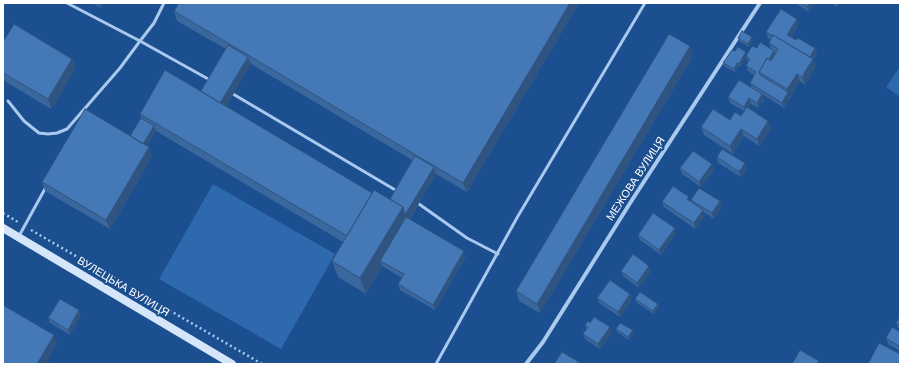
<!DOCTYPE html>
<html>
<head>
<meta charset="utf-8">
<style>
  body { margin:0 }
  #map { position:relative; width:903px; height:367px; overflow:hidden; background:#1b4f8f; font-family:Helvetica,sans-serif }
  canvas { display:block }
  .frame { position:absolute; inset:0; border:4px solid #fff; pointer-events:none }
</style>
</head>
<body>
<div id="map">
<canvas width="903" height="367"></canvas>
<div class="frame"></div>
</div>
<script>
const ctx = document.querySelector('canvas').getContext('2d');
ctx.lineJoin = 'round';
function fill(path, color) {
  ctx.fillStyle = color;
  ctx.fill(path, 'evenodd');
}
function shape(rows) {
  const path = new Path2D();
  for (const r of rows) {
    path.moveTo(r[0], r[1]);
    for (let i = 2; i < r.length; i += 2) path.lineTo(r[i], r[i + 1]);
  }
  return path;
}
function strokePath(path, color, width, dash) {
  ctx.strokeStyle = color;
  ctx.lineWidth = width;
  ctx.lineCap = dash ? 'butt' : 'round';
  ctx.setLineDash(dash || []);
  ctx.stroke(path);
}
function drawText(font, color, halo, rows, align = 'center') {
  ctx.font = font + ' Helvetica,sans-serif';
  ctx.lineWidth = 4;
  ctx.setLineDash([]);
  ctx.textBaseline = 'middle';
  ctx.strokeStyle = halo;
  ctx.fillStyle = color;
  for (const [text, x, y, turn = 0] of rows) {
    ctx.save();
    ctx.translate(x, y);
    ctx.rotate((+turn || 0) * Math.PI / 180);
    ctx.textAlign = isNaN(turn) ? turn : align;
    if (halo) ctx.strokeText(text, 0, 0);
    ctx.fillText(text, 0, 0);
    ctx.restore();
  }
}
fill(shape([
  [900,67,900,97,886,87],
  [213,184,335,254,281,349,159,279]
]), '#2e69ad');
strokePath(shape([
  [3,213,18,222],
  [31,230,262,364]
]), '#a9c9ee', 2.5, [2, 3]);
strokePath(shape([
  [67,3,140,41,154,23,164,3],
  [233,94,397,191],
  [8,101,24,121,39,133,48,134,57,133,67,129,120,68,140,41,210,80],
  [419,204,467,238,498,254],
  [19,236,46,187],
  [436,364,518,216,645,3]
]), '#a9c9ee', 3);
strokePath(shape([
  [526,364,543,342,632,200,760,3]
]), '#a9c9ee', 4);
strokePath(shape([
  [3,228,232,364]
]), '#d6e6fa', 8);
fill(shape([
  [92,3,104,3,101,8],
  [179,3,579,3,467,192,436,174,410,219,466,256,435,310,400,290,398,284,402,278,382,266,366,294,338,277,332,261,343,242,156,131,147,146,152,157,110,229,45,191,42,182,130,136,141,118,140,114,201,91,226,49,177,21,174,11],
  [251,64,412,160,390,199,372,193,226,106],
  [795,3,814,3,809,12],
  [831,3,840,3,837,7],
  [799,24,791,37,796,40,815,48,817,54,813,60,816,66,805,85,800,81,784,108,762,94,764,100,758,108,751,104,748,108,768,121,771,129,759,146,744,136,733,154,704,135,701,127,730,120,741,116,744,111,730,103,728,97,752,88,750,83,754,75,748,71,746,66,748,62,746,57,740,67,738,66,735,72,724,66,723,63,735,51,747,55,757,48,771,49,769,43,771,39,768,38,766,32],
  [738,38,753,40,749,47,739,41],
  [3,42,72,59,76,68,51,109,3,80],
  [693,56,540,313,519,301,516,291],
  [717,157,747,169,741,177,718,163],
  [680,168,714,170,701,187,682,174],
  [691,200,720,201,722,206,714,219,704,212,705,215,695,229,664,207,662,202,691,202,692,203],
  [676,233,661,255,640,240,638,235],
  [621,271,651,271,639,288,623,276],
  [630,294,632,300,620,317,599,303,597,298],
  [635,299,658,304,659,307,654,314,636,302],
  [81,315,70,335,50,323,48,318],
  [900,316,900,329,898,328,896,323],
  [590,323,612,333,600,349,585,339,583,334,586,329,585,325],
  [616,329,634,333,629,340,617,332],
  [900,332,900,351,888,344,886,338]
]), '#3a679d');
fill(shape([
  [99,3,104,3,101,8],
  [570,3,579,3,467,192,463,183],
  [809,3,814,3,809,12,807,7],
  [837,3,840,3,837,7,836,4],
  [797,19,799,24,789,40,787,35],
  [752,37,753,40,749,47,748,44],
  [690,46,693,56,540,313,537,304],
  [815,48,817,54,813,60,816,66,805,85,802,77,809,58],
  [774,51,776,56,761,73],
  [746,52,747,55,740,67,739,64],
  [248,57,251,64,223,112,220,104],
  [72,59,76,68,51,109,48,99],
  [737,63,738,66,735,72,734,69],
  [797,74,800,81,790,97,787,89],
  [788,92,790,97,784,108,782,103],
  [762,94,764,100,758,108,757,103],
  [749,98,751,104,746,112,744,107],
  [768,121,771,129,759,146,757,139],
  [154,126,156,131,144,152,142,147],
  [741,129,744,136,733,154,730,146],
  [149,147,152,157,110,229,106,220],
  [745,163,747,169,741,177,739,172],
  [712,164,714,170,701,187,699,182],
  [434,167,436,174,384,263,380,261,382,266,366,294,360,278,403,207],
  [720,201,722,206,714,219,712,213],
  [703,210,705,215,695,229,694,223],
  [675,228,676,233,661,255,659,250],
  [464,251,466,256,435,310,433,305],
  [649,266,651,271,639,288,637,283],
  [630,294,632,300,620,317,618,312],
  [658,304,659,307,654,314,653,311],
  [79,310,81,315,70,335,68,330],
  [610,327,612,333,600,349,598,344],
  [633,330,634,333,629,340,628,337],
  [54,335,57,344,46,364,37,364]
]), '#305480');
const building = shape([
  [179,3,570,3,463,183,174,11,179,3],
  [801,3,809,3,807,7,801,3],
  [781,9,797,19,787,35,796,40,798,38,815,48,810,57,773,35,773,36,766,32,781,9],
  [14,24,72,59,48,99,3,73,3,42,14,24],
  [742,31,752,37,748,44,738,38,742,31],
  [669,34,690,46,537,304,516,291,669,34],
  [773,35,813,59,802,77,797,74,787,89,759,72,767,58,771,61,778,49,769,43,773,35],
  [760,42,774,51,769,59,767,58,759,72,760,75,788,92,782,103,750,83,756,72,746,66,750,59,746,56,752,46,757,48,760,42],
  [228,45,248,57,220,103,201,91,228,45],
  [738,47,746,52,739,64,737,63,734,69,723,63,732,50,735,51,738,47],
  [165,70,372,193,347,236,140,114,165,70],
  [739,80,762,94,757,103,749,98,744,107,728,97,739,80],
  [747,107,768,121,757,139,741,129,730,146,701,127,713,109,730,120,735,112,741,116,747,107],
  [85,109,149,147,106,220,42,182,85,109],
  [141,118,154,126,143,144,130,136,141,118],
  [722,149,745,163,739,172,717,157,722,149],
  [693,151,712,164,699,182,680,168,693,151],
  [415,156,434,167,405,215,403,207,390,199,415,156],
  [673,186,689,197,687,199,703,210,694,223,662,202,673,186],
  [699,188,720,201,712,213,691,200,699,188],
  [374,190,403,207,360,278,332,261,374,190],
  [653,213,675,228,659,250,638,235,653,213],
  [406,217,464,251,433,305,398,284,404,274,380,261,406,217],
  [633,254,649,266,637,283,621,271,633,254],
  [610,280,630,294,618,312,597,298,610,280],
  [640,292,658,304,653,311,635,299,640,292],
  [60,299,79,310,68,330,48,318,60,299],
  [3,305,54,335,37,364,3,364,3,305],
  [900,316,900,325,896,323,900,316],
  [594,317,610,327,598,344,583,334,588,327,585,325,588,321,590,323,594,317],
  [620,323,633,330,628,337,616,329,620,323],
  [892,327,900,332,900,347,886,338,892,327],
  [879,343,900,354,900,364,868,364,879,343],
  [800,350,819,361,817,364,792,364,800,350],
  [562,352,582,364,554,364,562,352]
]);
fill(building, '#4478b7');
strokePath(building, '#305480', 1);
drawText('11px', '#fff', '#1b4f8f', [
  ["МЕЖОВА ВУЛИЦЯ",636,179,-57],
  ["ВУЛЕЦЬКА ВУЛИЦЯ",123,287,31]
]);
</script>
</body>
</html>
